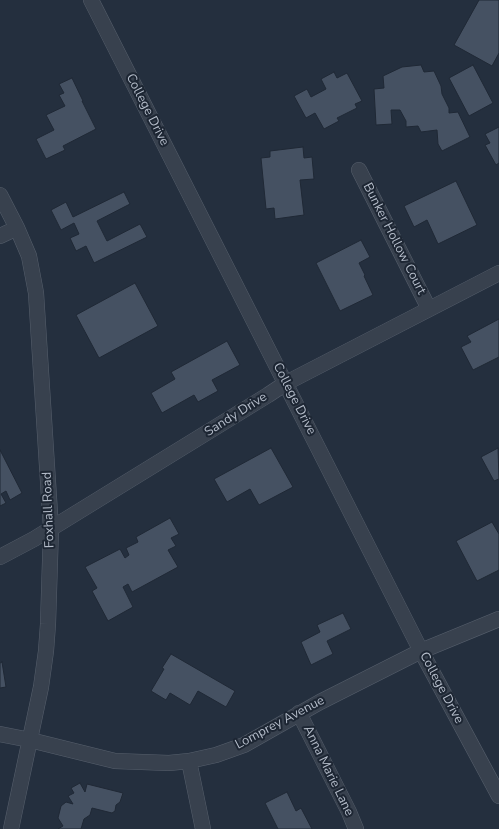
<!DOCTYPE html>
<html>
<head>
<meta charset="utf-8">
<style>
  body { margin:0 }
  canvas { display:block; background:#242f3e }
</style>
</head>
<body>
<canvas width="499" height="829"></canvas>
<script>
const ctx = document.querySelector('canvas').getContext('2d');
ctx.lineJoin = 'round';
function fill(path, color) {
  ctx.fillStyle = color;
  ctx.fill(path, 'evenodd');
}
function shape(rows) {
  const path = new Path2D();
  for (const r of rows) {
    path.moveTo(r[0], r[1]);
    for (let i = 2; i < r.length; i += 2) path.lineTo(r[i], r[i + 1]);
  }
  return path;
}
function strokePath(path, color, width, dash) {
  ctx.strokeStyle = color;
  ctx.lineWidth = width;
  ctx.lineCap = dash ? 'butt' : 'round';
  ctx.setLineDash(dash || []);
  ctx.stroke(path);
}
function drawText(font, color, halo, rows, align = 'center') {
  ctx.font = font + ' "Nunito Sans",sans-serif';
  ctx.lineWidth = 4;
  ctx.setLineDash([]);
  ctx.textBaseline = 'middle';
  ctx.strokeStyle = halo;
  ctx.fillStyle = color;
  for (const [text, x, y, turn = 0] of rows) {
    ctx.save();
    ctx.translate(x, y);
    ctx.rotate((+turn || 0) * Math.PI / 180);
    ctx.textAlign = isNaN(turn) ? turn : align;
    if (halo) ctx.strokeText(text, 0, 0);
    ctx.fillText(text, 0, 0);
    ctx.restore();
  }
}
const building = shape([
  [479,0,499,0,499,53,492,66,454,45,479,0],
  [421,65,424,72,434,71,441,86,442,94,449,108,449,113,458,112,470,137,442,151,438,144,437,130,421,132,418,126,406,127,406,121,400,110,391,110,392,124,376,125,374,89,384,88,383,76,402,67,421,65],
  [473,65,493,103,469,116,449,78,473,65],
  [334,72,337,78,347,73,362,101,355,104,357,108,337,118,339,121,324,129,315,113,306,118,294,96,307,89,311,97,326,89,321,79,334,72],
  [72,78,83,101,82,101,96,129,63,146,65,150,46,159,36,139,54,130,46,115,65,106,59,95,64,93,59,84,72,78],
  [499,127,499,163,496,165,485,145,490,143,485,134,499,127],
  [303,147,304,158,312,157,314,179,300,180,304,215,275,219,274,208,266,209,261,158,270,157,270,151,303,147],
  [456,181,477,225,438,244,427,220,414,227,404,206,456,181],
  [124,192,130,204,97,221,107,241,140,224,147,237,94,263,86,246,76,251,70,238,79,234,74,223,61,230,51,210,66,202,73,217,124,192],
  [361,240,370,257,359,263,365,275,364,276,373,295,340,311,316,263,361,240],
  [135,283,158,326,99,358,76,315,135,283],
  [499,319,499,357,473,370,461,347,471,342,467,336,499,319],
  [227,341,240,365,212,380,218,391,198,402,194,395,162,413,151,393,175,379,171,372,227,341],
  [271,448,293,487,259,505,250,489,227,502,214,479,271,448],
  [498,448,499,479,494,481,481,457,498,448],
  [0,450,22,493,10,500,6,491,1,494,6,503,0,506,0,450],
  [170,518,179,534,171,538,176,546,168,550,178,567,132,592,128,584,123,587,133,607,108,621,92,591,97,588,85,567,120,549,125,558,129,555,126,548,138,542,136,537,170,518],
  [492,522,499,534,499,570,477,581,456,541,492,522],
  [343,613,351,629,327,641,333,654,311,665,301,642,320,632,317,625,343,613],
  [171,654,235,691,226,707,198,691,190,705,170,693,166,700,151,691,164,669,162,668,171,654],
  [2,662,6,687,0,688,0,663,2,662],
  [80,783,85,792,87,784,123,793,120,802,116,805,115,811,112,813,92,808,90,815,84,819,81,829,58,829,63,826,58,818,61,806,66,802,73,804,68,796,74,793,71,788,80,783],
  [287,792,296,811,301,808,312,829,278,829,265,803,287,792]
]);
fill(building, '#455162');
strokePath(building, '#1f2835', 1);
const minor = shape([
  [91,0,421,651,499,796],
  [359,170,429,309],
  [0,195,17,228,29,256,36,293,51,529,48,624,46,651,41,687,11,829],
  [0,236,17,228],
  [0,557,34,539,268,395,286,383,499,273],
  [299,713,349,812,356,829],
  [0,734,30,740,115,761,169,763,189,761,216,755,244,745,320,702,421,651,499,619],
  [189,761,203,829]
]);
strokePath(minor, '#565f6c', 16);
strokePath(minor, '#38414e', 15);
drawText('13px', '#b4bcc9', '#1d2633', [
  ["College Drive",147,110,63],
  ["Bunker Hollow Court",394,239,63],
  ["College Drive",294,399,63],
  ["Sandy Drive",236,415,-32],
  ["Foxhall Road",49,510,-92],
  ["College Drive",441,688,62],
  ["Lomprey Avenue",280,723,-28],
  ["Anna Marie Lane",328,771,64]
]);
</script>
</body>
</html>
